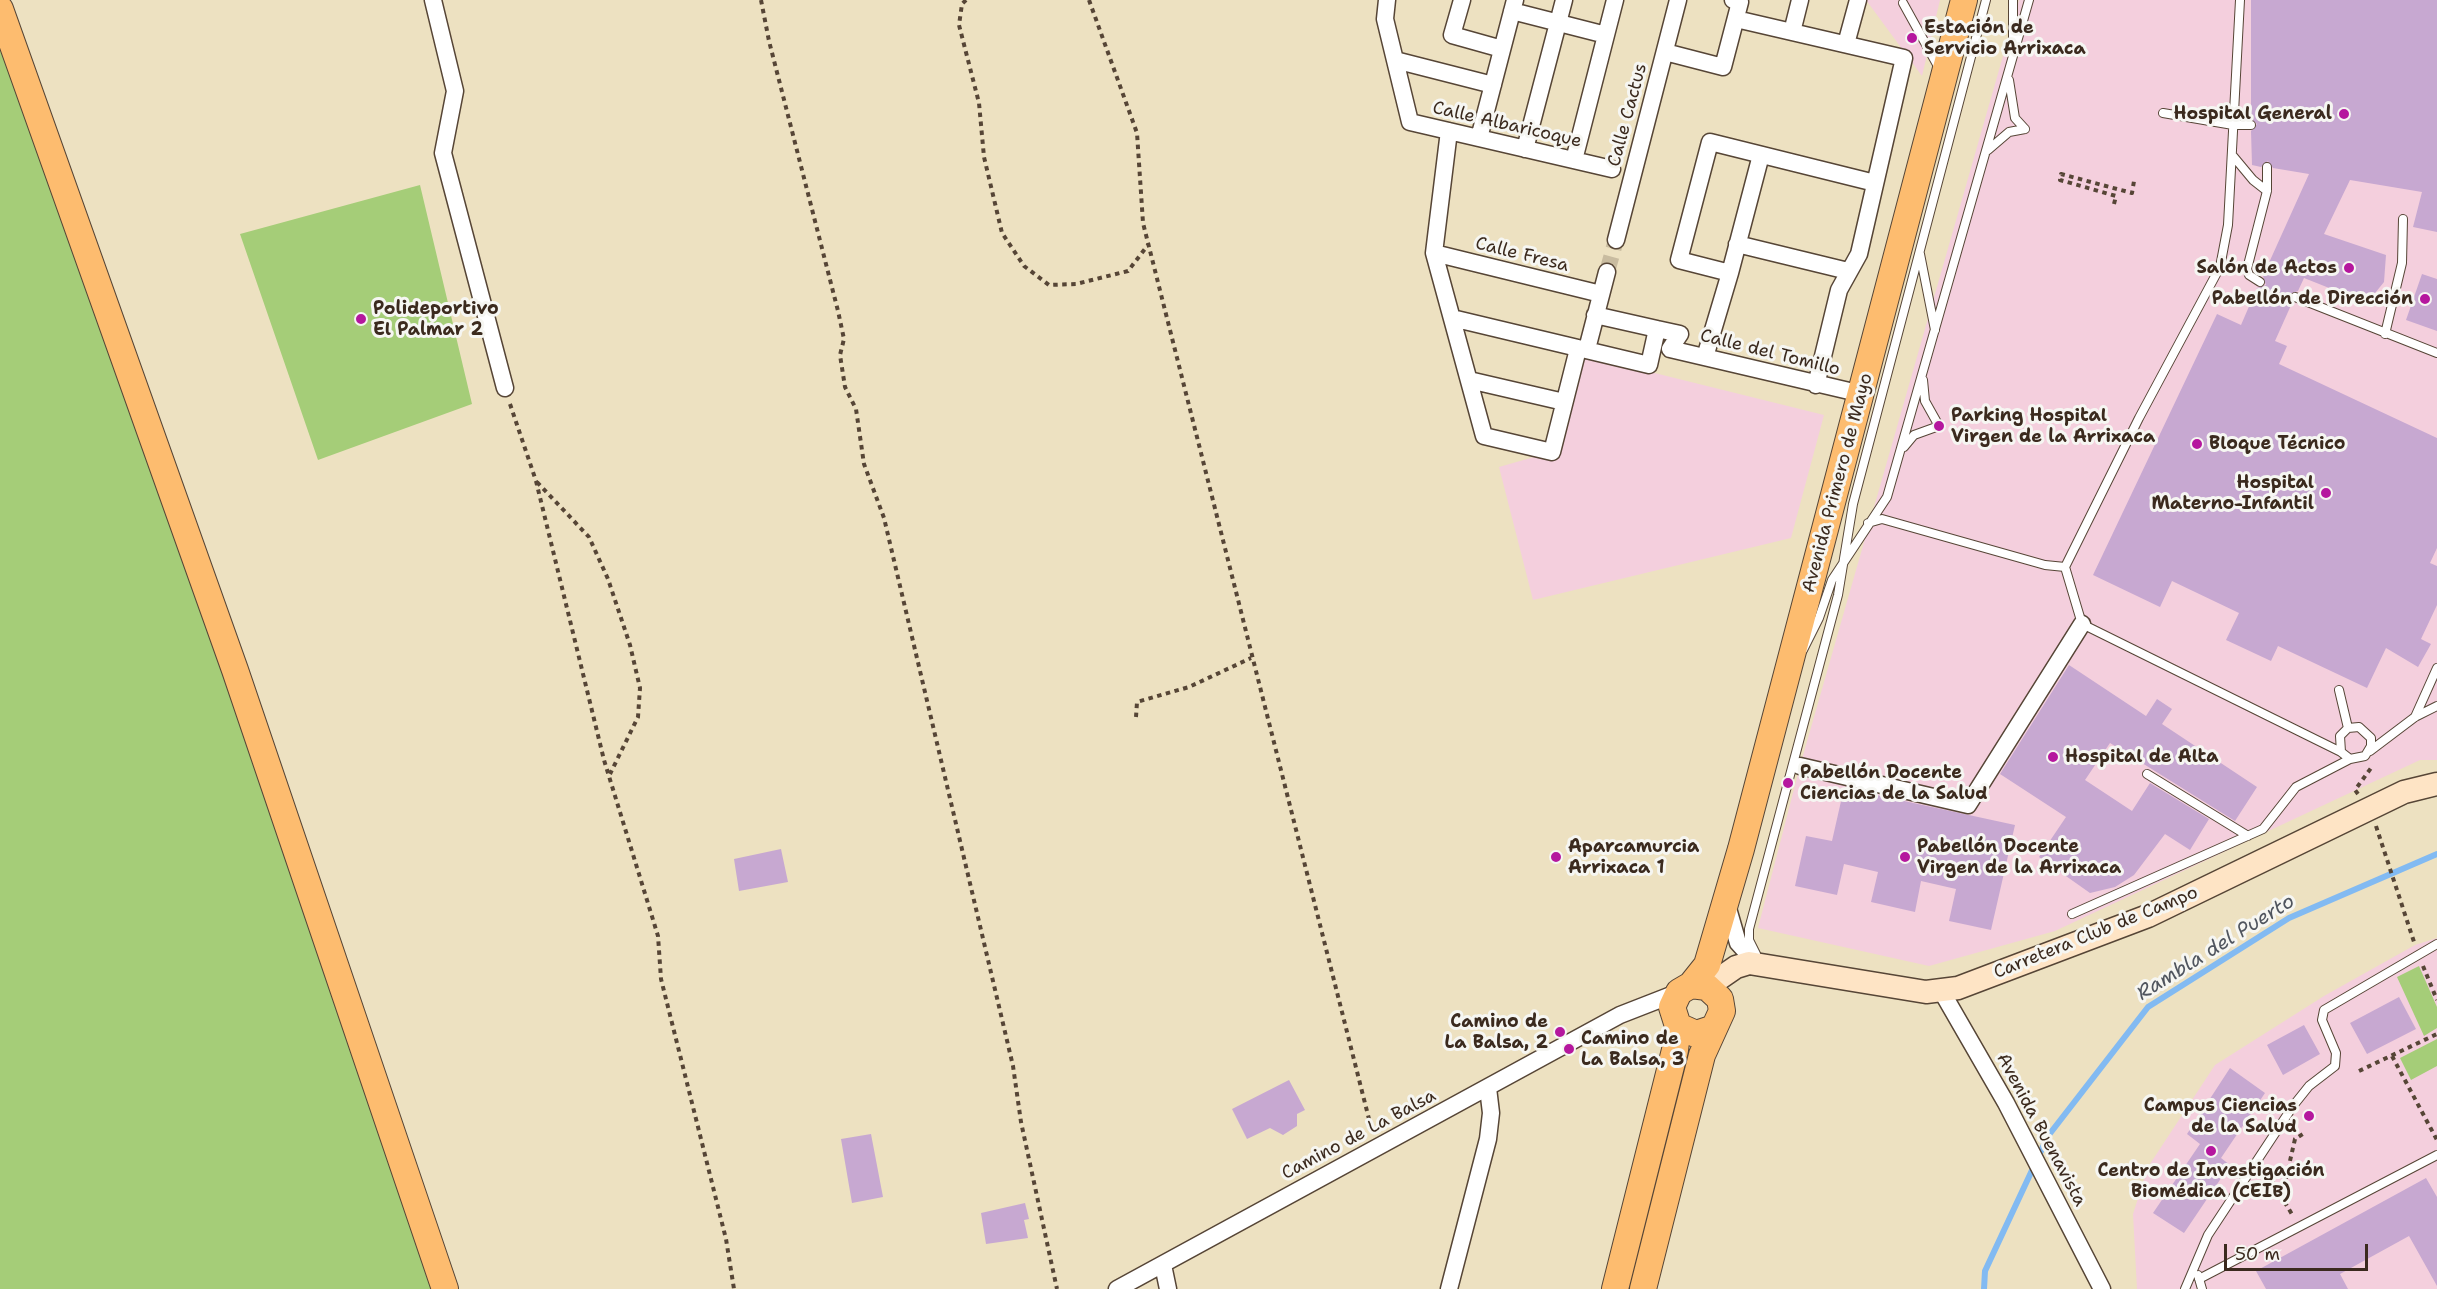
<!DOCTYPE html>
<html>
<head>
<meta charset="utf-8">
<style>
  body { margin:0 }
  #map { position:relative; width:2437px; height:1289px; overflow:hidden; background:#ede1c1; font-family:"Shantell Sans",sans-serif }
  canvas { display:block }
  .scale { position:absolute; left:2224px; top:1244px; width:144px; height:27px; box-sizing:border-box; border:3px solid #3b2a1e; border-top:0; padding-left:8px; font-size:18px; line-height:21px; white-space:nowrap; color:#3b2a1e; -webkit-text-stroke:4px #f6f6f2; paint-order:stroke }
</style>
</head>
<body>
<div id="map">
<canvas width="2437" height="1289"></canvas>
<div class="scale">50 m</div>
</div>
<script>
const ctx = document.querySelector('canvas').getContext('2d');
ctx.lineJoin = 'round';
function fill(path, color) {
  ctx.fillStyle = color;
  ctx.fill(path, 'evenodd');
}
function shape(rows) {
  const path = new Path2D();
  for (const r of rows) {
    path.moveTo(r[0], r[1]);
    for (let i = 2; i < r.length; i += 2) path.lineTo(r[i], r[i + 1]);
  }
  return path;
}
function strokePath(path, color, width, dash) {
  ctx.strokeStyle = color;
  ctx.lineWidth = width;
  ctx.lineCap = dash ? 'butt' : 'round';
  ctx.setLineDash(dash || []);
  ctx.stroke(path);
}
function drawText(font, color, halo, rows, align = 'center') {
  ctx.font = font + ' "Shantell Sans",sans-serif';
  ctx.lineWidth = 6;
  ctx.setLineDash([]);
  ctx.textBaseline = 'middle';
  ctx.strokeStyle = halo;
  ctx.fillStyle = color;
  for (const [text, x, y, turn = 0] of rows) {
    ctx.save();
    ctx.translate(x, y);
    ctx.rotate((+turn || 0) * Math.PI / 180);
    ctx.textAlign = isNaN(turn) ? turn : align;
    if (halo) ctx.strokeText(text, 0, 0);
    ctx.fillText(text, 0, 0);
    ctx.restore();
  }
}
fill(shape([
  [1866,0,1940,0,1922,76],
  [2019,0,2437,0,2437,760,2420,760,2055,931,1929,966,1758,928,1800,766],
  [1582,355,1824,415,1791,538,1533,600,1499,467,1562,449],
  [2437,938,2437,1289,2137,1289,2133,1214,2148,1167,2215,1065,2324,996,2415,945]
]), '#f4cfdd');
fill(shape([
  [0,44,444,1289,0,1289],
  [420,185,472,404,318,460,240,234],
  [2419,966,2437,1007,2437,1028,2424,1036,2397,977],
  [2437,1039,2437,1066,2411,1080,2400,1058]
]), '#a5cd78');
strokePath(shape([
  [1984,1289,1985,1271,2048,1136,2148,1007,2289,918,2437,854]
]), '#82baf2', 6);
fill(shape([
  [2251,0,2437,0,2437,232,2413,227,2422,192,2350,180,2324,234,2386,255,2384,282,2367,303,2304,278,2298,291,2289,294,2292,303,2275,341,2287,346,2279,364,2437,438,2437,548,2430,563,2437,566,2437,605,2421,639,2431,644,2418,667,2386,648,2367,688,2278,646,2271,661,2226,640,2239,613,2172,581,2160,607,2093,575,2217,314,2241,325,2257,288,2266,285,2263,276,2309,174,2273,168,2268,161,2261,167,2252,165,2251,131,2257,124,2251,119],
  [2422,274,2437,279,2437,331,2406,320],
  [2069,665,2146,716,2157,699,2172,709,2162,724,2257,787,2235,821,2110,743,2085,780,2132,811,2150,783,2209,819,2190,850,2165,834,2134,875,2115,887,2090,893,2039,857,2066,817,2000,774],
  [1844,788,2015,825,1991,930,1949,921,1956,889,1921,881,1915,912,1871,902,1878,872,1844,864,1837,895,1795,886,1806,836,1832,841],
  [781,849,788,882,739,891,734,859],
  [2399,997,2416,1029,2367,1054,2350,1023],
  [2304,1025,2320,1054,2283,1075,2267,1045],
  [2230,1068,2265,1093,2221,1158,2230,1165,2184,1233,2153,1213,2200,1144,2187,1134],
  [1289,1080,1305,1110,1297,1114,1297,1126,1283,1135,1270,1128,1247,1139,1232,1109],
  [871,1134,883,1197,852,1203,841,1139],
  [2426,1178,2437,1197,2437,1286,2409,1236,2340,1274,2348,1289,2266,1289,2256,1271],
  [1025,1203,1029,1219,1024,1220,1028,1238,986,1244,981,1213]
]), '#c7a8d1');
strokePath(shape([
  [1607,272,1616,240]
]), '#c9bca0', 16, [16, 8]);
const lane = shape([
  [2013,0,2013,43],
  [2240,0,2228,225,2220,267,2139,418,2065,567,2082,624,2341,752],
  [1903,3,1939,68],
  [2009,80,2015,118,2025,129],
  [2163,113,2233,125,2251,125],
  [1988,150,2009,132,2025,129],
  [2233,156,2253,180,2267,191],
  [1920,254,1935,330],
  [2260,282,2249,275,2247,269,2267,191,2267,167],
  [2295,297,2437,353],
  [2385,334,2402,263,2403,219],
  [1904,447,1914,435,1939,426,1925,401,1923,380],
  [1868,523,1882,519,2045,565,2065,567],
  [1803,650,1819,618,1832,580,1887,497,2029,0],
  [2339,690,2348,728],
  [2415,717,2437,668],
  [2370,751,2415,717,2437,706],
  [2147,774,2248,836],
  [2072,914,2263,829,2296,787,2350,759,2365,756,2371,746,2371,738,2359,727,2348,728,2340,736,2341,752,2350,759],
  [1756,954,1749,940,1749,929,1838,595,1853,504,1986,0],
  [2198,1275,2202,1289],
  [2199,1279,2437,1155],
  [2185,1289,2208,1235,2293,1106,2309,1086,2335,1066,2336,1053,2322,1020,2324,1010,2437,944]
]);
const street = shape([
  [433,0,455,91,443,153,505,388],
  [1387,0,1385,19,1410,122,1612,169],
  [1462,0,1452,35,1502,49],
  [1512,11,1606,35],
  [1736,19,1904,58,1859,254,1839,290,1816,385],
  [1792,32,1800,0],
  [1846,44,1858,0],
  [1665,52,1723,67,1740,2,1733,0],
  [1395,60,1493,85],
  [1449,131,1434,253,1484,436,1552,452,1578,349],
  [1479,138,1515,0],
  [1525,149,1564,0],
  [1761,155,1730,273,1679,260,1710,142,1875,183],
  [1574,160,1615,0],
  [1616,240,1678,0],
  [1737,244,1848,271],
  [1434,253,1601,294],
  [1595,315,1657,329],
  [1452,318,1649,365,1657,329,1680,334,1670,349,1862,394],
  [1587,349,1607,272],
  [1705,357,1730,273],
  [1469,380,1564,402],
  [1800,766,1968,805,2082,624],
  [1727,905,1738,943,1757,964],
  [1942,992,2006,1103,2102,1289],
  [1163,1265,1168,1289],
  [1117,1289,1620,1015,1679,992],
  [1449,1289,1488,1139,1491,1113,1488,1088]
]);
const secondary = shape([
  [1707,987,1736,967,1749,963,1926,992,1958,988,2148,916,2404,792,2437,784]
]);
const primary = shape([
  [0,9,235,670,445,1289],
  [1691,985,1707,965,1741,849,1964,0],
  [1615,1289,1675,1050,1678,1026],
  [1643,1289,1702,1055,1722,1011,1720,999,1707,987,1691,985,1679,992,1672,1007,1678,1026,1696,1034,1714,1028]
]);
strokePath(lane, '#564536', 10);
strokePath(street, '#564536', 19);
strokePath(secondary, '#564536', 25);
strokePath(primary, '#564536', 28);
strokePath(shape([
  [761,0,769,41,838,311,844,339,840,355,845,387,856,409,864,464,884,518,1013,1066,1021,1122,1057,1289],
  [966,0,962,4,959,25,979,103,984,157,1002,233,1024,266,1049,285,1076,284,1128,271,1148,245],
  [1089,0,1137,133,1143,223,1372,1131],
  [2114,204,2116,196,2060,180,2061,174,2132,193,2134,181],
  [510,404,536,481,604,760,658,936,661,979,726,1239,734,1289],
  [537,482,589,537,608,579,630,645,640,688,638,717,610,774],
  [1136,717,1137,702,1189,687,1251,658],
  [2358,794,2355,790,2371,768],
  [2376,826,2415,945],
  [2423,966,2437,1000],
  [2392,1056,2437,1140],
  [2359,1071,2437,1034],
  [2264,1173,2269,1176,2293,1216],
  [2282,1196,2295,1139,2306,1132]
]), '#564536', 4, [4.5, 4.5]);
strokePath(lane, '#fff', 8);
strokePath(street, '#fff', 16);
strokePath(secondary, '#fee4c5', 22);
strokePath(primary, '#fdbc6f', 26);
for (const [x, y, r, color] of [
  [1912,38,6,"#b5179e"],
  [2344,114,6,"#b5179e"],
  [2349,268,6,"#b5179e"],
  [2425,299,6,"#b5179e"],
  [361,319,6,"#b5179e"],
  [1939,426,6,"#b5179e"],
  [2197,444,6,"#b5179e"],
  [2326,493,6,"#b5179e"],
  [2053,757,6,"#b5179e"],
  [1788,783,6,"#b5179e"],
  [1556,857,6,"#b5179e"],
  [1905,857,6,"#b5179e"],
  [1560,1032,6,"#b5179e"],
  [1569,1049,6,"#b5179e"],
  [2309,1116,6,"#b5179e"],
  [2211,1151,6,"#b5179e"]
]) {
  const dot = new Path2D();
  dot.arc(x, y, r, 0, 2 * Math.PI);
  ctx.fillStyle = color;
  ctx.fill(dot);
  strokePath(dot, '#f6f6f2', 2);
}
drawText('bold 18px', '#3b2a1e', '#f6f6f2', [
  ["Estación de",1924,28],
  ["Servicio Arrixaca",1924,49],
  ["Hospital General",2332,114,"right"],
  ["Salón de Actos",2337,268,"right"],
  ["Pabellón de Dirección",2413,299,"right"],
  ["Polideportivo",373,309],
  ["El Palmar 2",373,330],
  ["Parking Hospital",1951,416],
  ["Virgen de la Arrixaca",1951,437],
  ["Bloque Técnico",2209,444],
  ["Hospital",2314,483,"right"],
  ["Materno-Infantil",2314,504,"right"],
  ["Hospital de Alta",2065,757],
  ["Pabellón Docente",1800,773],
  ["Ciencias de la Salud",1800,794],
  ["Aparcamurcia",1568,847],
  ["Arrixaca 1",1568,868],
  ["Pabellón Docente",1917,847],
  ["Virgen de la Arrixaca",1917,868],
  ["Camino de",1548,1022,"right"],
  ["La Balsa, 2",1548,1043,"right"],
  ["Camino de",1581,1039],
  ["La Balsa, 3",1581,1060],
  ["Campus Ciencias",2297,1106,"right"],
  ["de la Salud",2297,1127,"right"],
  ["Centro de Investigación",2211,1171,"center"],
  ["Biomédica (CEIB)",2211,1192,"center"]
], 'left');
drawText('18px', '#3b2a1e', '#f6f6f2', [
  ["Calle Cactus",1628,115,-75],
  ["Calle Albaricoque",1507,125,13],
  ["Calle Fresa",1522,255,14],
  ["Calle del Tomillo",1770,353,14],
  ["Avenida Primero de Mayo",1838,483,-75],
  ["Carretera Club de Campo",2096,933,-22],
  ["Avenida Buenavista",2041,1130,62],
  ["Camino de La Balsa",1359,1135,-28]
]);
drawText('italic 20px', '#50555e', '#f6f6f2', [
  ["Rambla del Puerto",2216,948,-32]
]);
</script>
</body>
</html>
